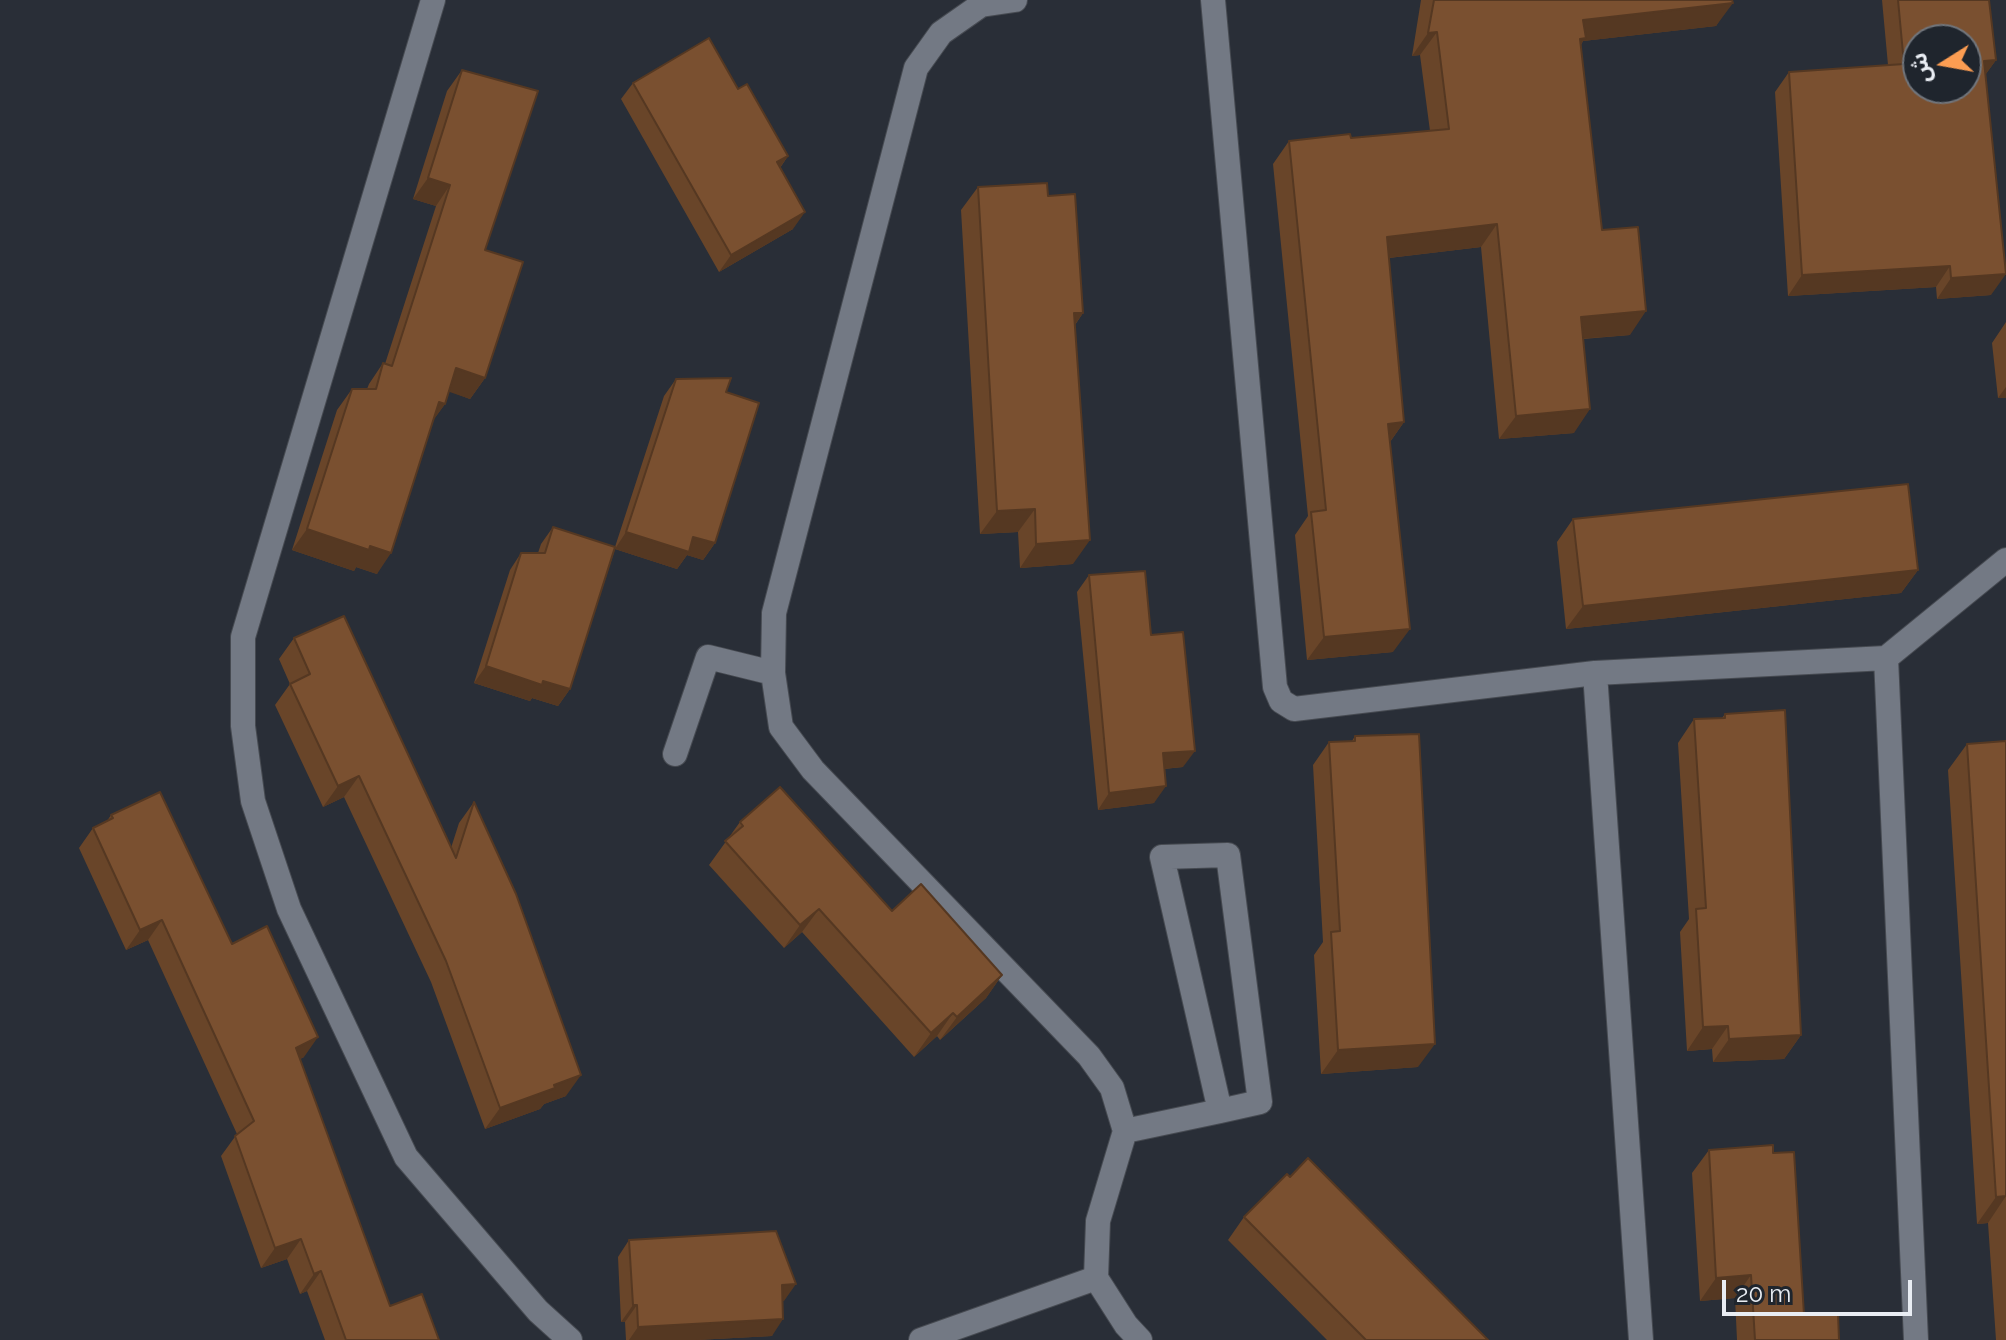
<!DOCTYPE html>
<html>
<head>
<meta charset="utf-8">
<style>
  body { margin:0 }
  #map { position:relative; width:2006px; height:1340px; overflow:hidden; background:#292e37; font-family:Raleway,"Noto Sans Arabic",sans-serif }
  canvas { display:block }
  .north { position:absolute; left:1902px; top:24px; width:80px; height:80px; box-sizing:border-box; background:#1f252d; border:2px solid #70757c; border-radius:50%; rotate:259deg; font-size:22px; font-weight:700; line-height:32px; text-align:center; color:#e9edf3 }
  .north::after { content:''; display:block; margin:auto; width:28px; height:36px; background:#fc9d52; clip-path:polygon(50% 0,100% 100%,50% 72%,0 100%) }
  .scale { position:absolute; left:1722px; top:1280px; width:190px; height:36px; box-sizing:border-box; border:4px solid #e9edf3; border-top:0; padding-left:10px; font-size:24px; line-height:28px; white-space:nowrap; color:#e9edf3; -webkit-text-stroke:6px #1f252d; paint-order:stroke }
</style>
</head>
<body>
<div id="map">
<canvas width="2006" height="1340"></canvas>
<div class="north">ش</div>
<div class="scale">20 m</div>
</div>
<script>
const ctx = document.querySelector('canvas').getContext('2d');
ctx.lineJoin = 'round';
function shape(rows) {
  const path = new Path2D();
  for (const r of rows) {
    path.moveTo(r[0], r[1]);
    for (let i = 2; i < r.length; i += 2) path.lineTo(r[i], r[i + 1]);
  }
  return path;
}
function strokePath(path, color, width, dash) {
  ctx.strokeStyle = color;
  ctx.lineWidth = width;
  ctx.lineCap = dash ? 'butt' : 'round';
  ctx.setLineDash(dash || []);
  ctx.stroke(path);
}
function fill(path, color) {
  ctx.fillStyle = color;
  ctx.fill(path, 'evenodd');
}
const street = shape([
  [433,0,243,637,243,726,253,801,289,909,406,1157,538,1311,570,1340],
  [1015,0,981,5,941,33,916,68,774,613,773,673,781,727,813,770,1089,1056,1112,1088,1125,1131,1098,1221,1096,1278,1126,1325,1140,1340],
  [1213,0,1275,687,1281,701,1294,709,1595,673,1886,658,2006,560],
  [1886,658,1916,1340],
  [1595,673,1641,1340],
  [675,754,708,657,773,673],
  [1125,1131,1220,1111,1260,1102,1228,855,1162,857,1220,1111],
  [921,1340,1096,1278]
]);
strokePath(street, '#464a51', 26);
strokePath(street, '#737984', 24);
fill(shape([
  [1421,0,1732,0,1716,26,1583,41,1581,45,1602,230,1630,335,1583,339,1574,433,1499,439,1481,247,1389,258,1404,422,1390,442,1393,652,1307,660,1295,535,1308,516,1273,164,1289,141,1351,138,1430,131,1420,55,1412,56],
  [1882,0,1989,0,1996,60,1985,75,1991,295,1937,299,1936,287,1788,296,1775,92,1789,72,1888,65],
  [462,70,485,250,485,378,470,399,449,391,445,404,433,420,377,574,356,567,354,571,292,550,337,410,352,389,367,389,369,384,383,363,385,364,436,206,413,199,447,91],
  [633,83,738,89,788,156,780,168,793,229,719,272,621,99],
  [978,187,1048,196,1083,313,1075,325,1073,564,1020,568,1018,532,980,534,961,210],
  [2006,322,2006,398,1998,398,1992,343],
  [676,379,726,392,715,543,703,560,687,555,677,569,615,549,570,689,558,706,532,698,530,701,474,683,510,570,521,553,538,553,541,544,553,527,615,547,664,396],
  [1573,519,1918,570,1901,593,1566,629,1557,542],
  [1089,575,1151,635,1183,767,1164,769,1154,803,1098,810,1077,592],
  [294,638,451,848,459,823,474,802,566,1096,544,1104,540,1109,485,1129,431,982,344,797,323,807,275,705,290,684,279,659],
  [1725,714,1801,1035,1784,1059,1713,1062,1712,1049,1687,1051,1680,932,1689,919,1678,743,1694,719,1722,718],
  [1355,736,1418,1067,1321,1074,1314,955,1323,942,1313,765,1329,742,1352,741],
  [2006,741,2006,1340,1996,1340,1988,1223,1977,1224,1948,770,1967,744],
  [111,815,232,944,304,1057,300,1059,390,1306,439,1340,325,1340,307,1291,300,1294,287,1259,261,1268,221,1156,237,1134,148,940,126,950,79,848,93,828,107,821],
  [740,822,892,911,1002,975,986,998,940,1040,937,1036,914,1057,802,932,784,948,709,865],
  [1709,1150,1773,1153,1804,1315,1839,1340,1737,1340,1735,1298,1700,1301,1692,1173],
  [1244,1217,1488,1340,1327,1340,1228,1240],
  [629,1240,784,1301,783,1301,772,1336,696,1340,626,1340,625,1322,621,1322,618,1257]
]), '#694529');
fill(shape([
  [1733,3,1716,26,1583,41,1569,62,1583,20],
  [1437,32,1420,55,1412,56,1428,33],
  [1996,60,1981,81,1984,61],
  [788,156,776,173,777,162],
  [428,178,450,185,436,206,413,199],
  [805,212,793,229,719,272,731,255],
  [1497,224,1481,247,1371,260,1387,237],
  [1950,266,1936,287,1788,296,1802,275],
  [2006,274,1991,295,1937,299,1951,278],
  [1646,311,1630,335,1565,340,1581,317],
  [1074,313,1083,313,1067,336],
  [456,368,485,378,470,399,441,389],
  [2006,387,2006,398,1998,398],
  [439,402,445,404,430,425],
  [1590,409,1574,433,1499,439,1516,416],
  [1404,422,1387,446,1388,424],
  [1035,509,1018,532,980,534,997,511],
  [307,529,370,546,391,553,377,574,356,567,354,571,292,550],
  [626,532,693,537,715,543,703,560,687,555,677,569,615,549],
  [1090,540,1073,564,1020,568,1036,544],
  [1918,570,1901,593,1566,629,1583,606],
  [1410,629,1393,652,1307,660,1324,637],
  [486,666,543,681,570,689,558,706,532,698,530,701,474,683],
  [1195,751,1183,767,1151,770,1163,753],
  [359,776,344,797,323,807,338,786],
  [1166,786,1154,803,1098,810,1109,793],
  [819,909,802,932,784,948,800,925],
  [162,920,148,940,126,950,140,930],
  [1002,975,986,998,940,1040,957,1017],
  [953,1013,937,1036,914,1057,931,1033],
  [1728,1026,1712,1049,1687,1051,1703,1027],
  [1801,1035,1784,1059,1713,1062,1729,1039],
  [318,1037,304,1057,282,1068,296,1048],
  [1435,1044,1418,1067,1321,1074,1338,1050],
  [581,1075,566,1096,544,1104,540,1109,485,1129,500,1108,554,1085],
  [2006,1196,1988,1223,1977,1224,1996,1197],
  [301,1239,287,1259,261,1268,275,1248],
  [321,1271,307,1291,300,1294,314,1274],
  [1751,1275,1735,1298,1700,1301,1716,1278],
  [796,1284,784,1301,770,1301,782,1285],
  [633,1305,637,1305,625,1322,621,1322],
  [783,1319,772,1336,696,1340,629,1340,638,1327]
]), '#553822');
const building = shape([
  [1434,0,1732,0,1733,3,1583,20,1586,38,1580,39,1602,230,1638,227,1646,311,1581,317,1590,409,1516,416,1497,224,1387,237,1404,422,1388,424,1410,629,1324,637,1311,512,1326,510,1289,141,1350,134,1351,138,1449,129,1437,32,1428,33,1434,0],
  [1898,0,1989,0,1996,60,1984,61,2006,274,1951,278,1950,266,1802,275,1789,72,1904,64,1898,0],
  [1918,40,1966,40,1966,88,1918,88,1918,40],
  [709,38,738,89,747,84,788,156,777,162,805,212,731,255,633,83,709,38],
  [462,70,538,91,485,250,523,262,485,378,456,368,445,404,439,402,391,553,370,546,369,550,307,529,352,389,376,389,383,363,392,366,450,185,428,178,462,70],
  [1047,183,1048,196,1075,194,1083,313,1074,313,1090,540,1036,544,1035,509,997,511,978,187,1047,183],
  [731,378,726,392,759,403,715,543,693,537,689,552,626,532,676,379,731,378],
  [1908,484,1918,570,1583,606,1573,519,1908,484],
  [553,527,615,547,570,689,543,681,542,685,486,666,521,553,545,553,553,527],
  [1145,571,1151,635,1183,632,1195,751,1163,753,1166,786,1109,793,1089,575,1145,571],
  [344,616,456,858,474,802,516,894,581,1075,554,1085,555,1088,500,1108,446,961,359,776,338,786,290,684,310,674,294,638,344,616],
  [1785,710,1801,1035,1729,1039,1728,1026,1703,1027,1696,909,1706,908,1694,719,1725,718,1725,714,1785,710],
  [1419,734,1435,1044,1338,1050,1331,932,1340,931,1329,742,1355,741,1355,736,1419,734],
  [2006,741,2006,1196,1996,1197,1967,744,2006,741],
  [780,787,892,911,921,884,1002,975,957,1017,953,1013,931,1033,819,909,800,925,725,841,743,826,740,822,780,787],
  [160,792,232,944,267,926,318,1037,296,1048,390,1306,422,1294,439,1340,346,1340,321,1271,314,1274,301,1239,275,1248,235,1136,254,1121,162,920,140,930,93,828,113,818,111,815,160,792],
  [1773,1145,1773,1153,1794,1152,1804,1315,1838,1313,1839,1340,1755,1340,1751,1275,1716,1278,1709,1150,1773,1145],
  [1308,1158,1488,1340,1366,1340,1244,1217,1287,1174,1290,1177,1308,1158],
  [776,1231,796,1284,782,1285,783,1319,638,1327,637,1305,633,1305,629,1240,776,1231]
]);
fill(building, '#7a5030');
strokePath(building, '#553822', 2);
</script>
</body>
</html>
